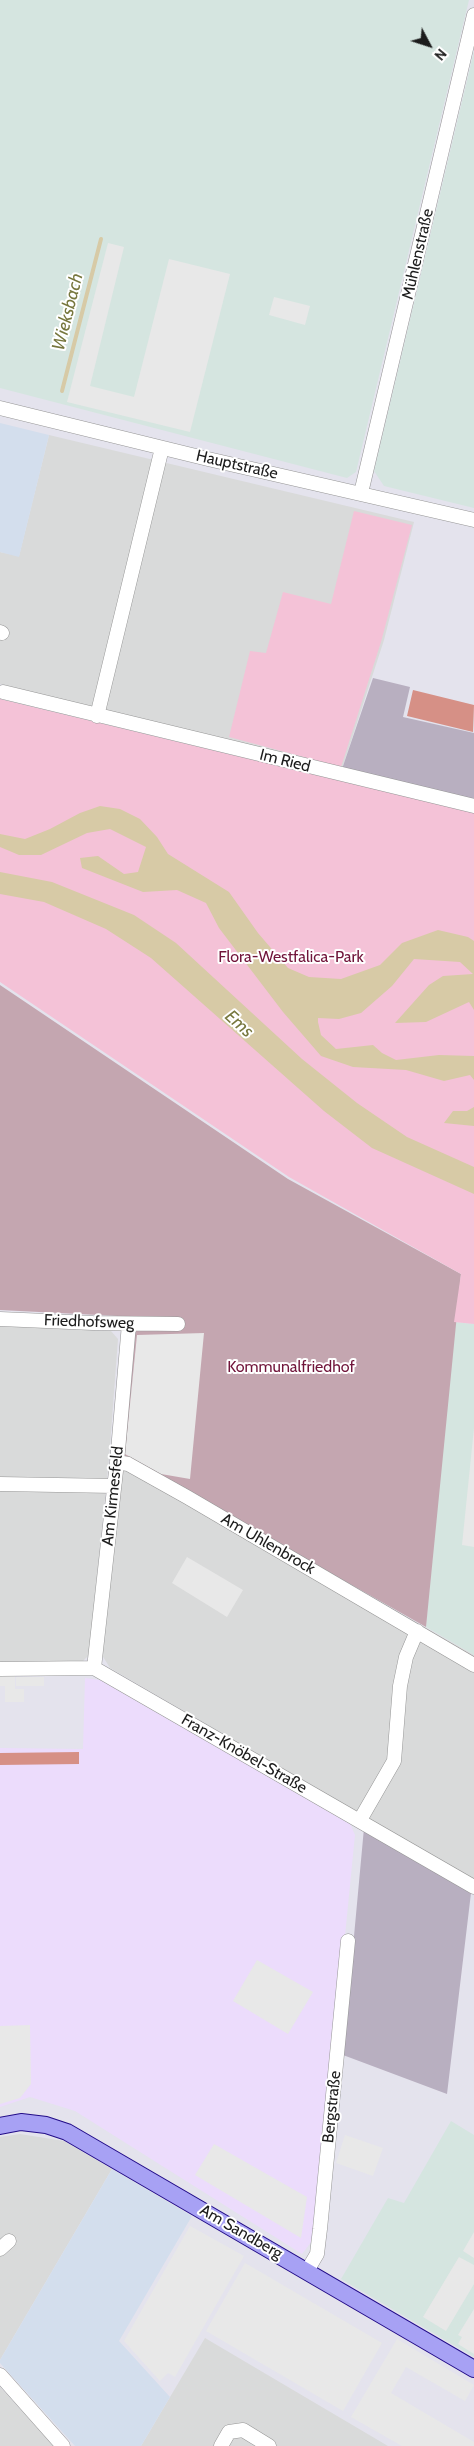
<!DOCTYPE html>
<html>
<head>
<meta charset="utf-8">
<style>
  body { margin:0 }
  #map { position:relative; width:474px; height:2446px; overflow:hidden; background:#e4e3ed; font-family:Cabin,sans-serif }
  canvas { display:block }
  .north { position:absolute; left:404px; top:20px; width:50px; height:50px; -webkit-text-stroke:4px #fff; paint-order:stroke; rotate:130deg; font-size:14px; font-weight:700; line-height:20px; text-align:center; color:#1c1c1c }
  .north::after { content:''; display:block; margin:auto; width:18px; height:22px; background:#1c1c1c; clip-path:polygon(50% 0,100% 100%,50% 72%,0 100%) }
</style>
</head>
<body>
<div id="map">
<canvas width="474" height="2446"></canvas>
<div class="north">N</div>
</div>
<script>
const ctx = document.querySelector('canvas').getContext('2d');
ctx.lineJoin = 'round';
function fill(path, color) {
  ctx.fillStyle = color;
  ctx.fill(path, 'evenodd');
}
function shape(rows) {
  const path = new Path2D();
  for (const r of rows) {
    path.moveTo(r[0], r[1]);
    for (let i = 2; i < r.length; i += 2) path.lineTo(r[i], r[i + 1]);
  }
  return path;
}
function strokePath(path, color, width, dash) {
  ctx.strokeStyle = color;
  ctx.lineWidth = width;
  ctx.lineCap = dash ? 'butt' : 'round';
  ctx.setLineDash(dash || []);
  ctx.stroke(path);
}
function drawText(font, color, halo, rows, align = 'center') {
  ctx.font = font + ' Cabin,sans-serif';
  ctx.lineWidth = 4;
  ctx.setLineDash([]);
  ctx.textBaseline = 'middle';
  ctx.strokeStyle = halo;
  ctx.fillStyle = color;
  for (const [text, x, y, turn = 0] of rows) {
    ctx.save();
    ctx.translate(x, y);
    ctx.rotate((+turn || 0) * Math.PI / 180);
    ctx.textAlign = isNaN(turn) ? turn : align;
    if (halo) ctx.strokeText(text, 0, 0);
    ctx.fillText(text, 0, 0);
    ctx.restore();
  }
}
fill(shape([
  [49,435,414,522,384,640,342,769,0,684,0,552,19,556],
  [0,1326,111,1331,118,1339,109,1459,89,1655,81,1663,0,1662],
  [122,1455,474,1655,474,1880,110,1668,102,1655],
  [20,2134,64,2141,112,2169,0,2360,0,2137],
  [205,2338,388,2446,141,2446],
  [0,2387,54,2446,0,2446]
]), '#d9dada');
fill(shape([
  [0,423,49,435,19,557,0,552],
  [112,2169,192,2216,119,2341,170,2397,141,2446,75,2446,0,2363,0,2360]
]), '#d3deed');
fill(shape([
  [0,0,469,0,356,472,347,478,0,388],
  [474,51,474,508,384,486,374,471],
  [454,1322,474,1324,474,1655,426,1627],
  [451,2121,474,2135,474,2357,341,2279,388,2198,404,2203]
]), '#d5e5e0');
fill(shape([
  [85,1678,100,1680,350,1824,355,1835,315,2237,302,2254,75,2111,30,2097,0,2107,0,1748,83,1749]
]), '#ecdcfc');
fill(shape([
  [373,678,410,687,403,717,474,733,474,801,342,769],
  [364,1828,471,1893,447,2094,343,2055]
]), '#b8afc0');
fill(shape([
  [0,985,288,1179,461,1274,426,1627,122,1455,137,1317,0,1310]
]), '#c4a6b0');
fill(shape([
  [354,511,412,525,381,642,341,767,229,737,250,651,266,653,283,592,331,604],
  [0,699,474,813,474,1324,454,1322,461,1274,289,1177,0,982]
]), '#f4c2d7');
fill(shape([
  [413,690,474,705,473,732,407,716],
  [79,1752,79,1764,0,1765,0,1753]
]), '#d69086');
fill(shape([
  [108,243,124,247,90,386,134,397,169,259,230,274,190,432,67,402],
  [274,297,310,306,305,325,269,315],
  [204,1333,190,1479,161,1474,125,1454,137,1335],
  [474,1428,474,1547,462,1545],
  [187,1557,243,1590,227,1617,172,1583],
  [0,1676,15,1676,15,1689,24,1689,24,1702,5,1702,5,1686,0,1686],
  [16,1677,44,1677,44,1686,16,1686],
  [257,1960,313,1992,288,2034,233,2001],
  [30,2025,31,2084,20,2098,0,2104,0,2026],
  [345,2135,383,2148,373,2176,336,2163],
  [214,2144,307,2197,301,2238,195,2175],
  [190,2226,244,2256,175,2377,168,2373,160,2381,124,2341],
  [474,2232,474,2258,463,2251],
  [459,2257,474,2265,474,2284,446,2331,423,2317],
  [245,2263,382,2343,343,2411,206,2331],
  [474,2309,474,2354,458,2344,462,2337,458,2335],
  [397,2339,474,2385,465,2401,406,2367,391,2393,474,2442,474,2446,402,2446,351,2417]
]), '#e8e8e8');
fill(shape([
  [100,806,120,809,140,819,157,837,168,854,229,892,258,933,288,968,309,977,341,979,380,965,402,943,438,930,468,937,474,941,474,1010,469,1002,426,1022,395,1023,429,985,443,976,473,974,460,962,414,959,392,986,361,1013,339,1019,318,1018,318,1022,321,1035,336,1049,373,1045,382,1053,396,1060,439,1055,474,1056,474,1080,470,1075,444,1081,406,1070,353,1067,321,1056,283,1012,219,928,206,903,177,890,143,892,82,868,80,858,98,856,124,874,138,872,146,847,110,829,87,833,41,855,19,855,0,847,0,834,25,839,50,829,80,813],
  [0,872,52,882,134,915,176,943,302,1059,357,1103,407,1137,474,1167,474,1194,372,1148,324,1111,151,958,106,929,44,902,0,894],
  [474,1107,474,1126,444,1123,453,1111,467,1111]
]), '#d7caa6');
strokePath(shape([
  [62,391,101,239]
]), '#d7caa6', 4);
const minor = shape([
  [0,408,208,459,474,520],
  [361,493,474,15],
  [0,632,2,633],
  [3,692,474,806],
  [97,716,162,448],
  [0,1319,93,1323,178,1324],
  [117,1462,128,1464,187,1497,474,1665],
  [0,1484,114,1486],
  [94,1668,117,1462,129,1324],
  [0,1669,94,1668,474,1887],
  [360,1820,394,1761,400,1686,406,1657,417,1631],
  [0,2249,9,2241],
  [307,2271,317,2254,320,2229,348,1941],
  [0,2375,63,2446],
  [221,2446,229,2432,243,2430,269,2446]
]);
const major = shape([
  [0,2126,21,2122,46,2125,67,2132,474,2369]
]);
strokePath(minor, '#969696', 15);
strokePath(major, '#220c88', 18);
strokePath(minor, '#fff', 14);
strokePath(major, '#a7a1f4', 16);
drawText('16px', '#1c1c1c', '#fff', [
  ["Mühlenstraße",418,254,-77],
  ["Hauptstraße",237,465,13],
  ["Im Ried",285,761,14],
  ["Friedhofsweg",89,1322,2],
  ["Am Kirmesfeld",113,1496,-84],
  ["Am Uhlenbrock",268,1544,30],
  ["Franz-Knöbel-Straße",244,1754,30],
  ["Bergstraße",332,2107,-84],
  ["Am Sandberg",241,2232,30]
]);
drawText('16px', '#70143a', '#fff', [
  ["Flora-Westfalica-Park",291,957],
  ["Kommunalfriedhof",291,1367]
]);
drawText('italic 18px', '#77773e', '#fff', [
  ["Wieksbach",68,312,-76],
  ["Ems",239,1024,42]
]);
</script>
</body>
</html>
